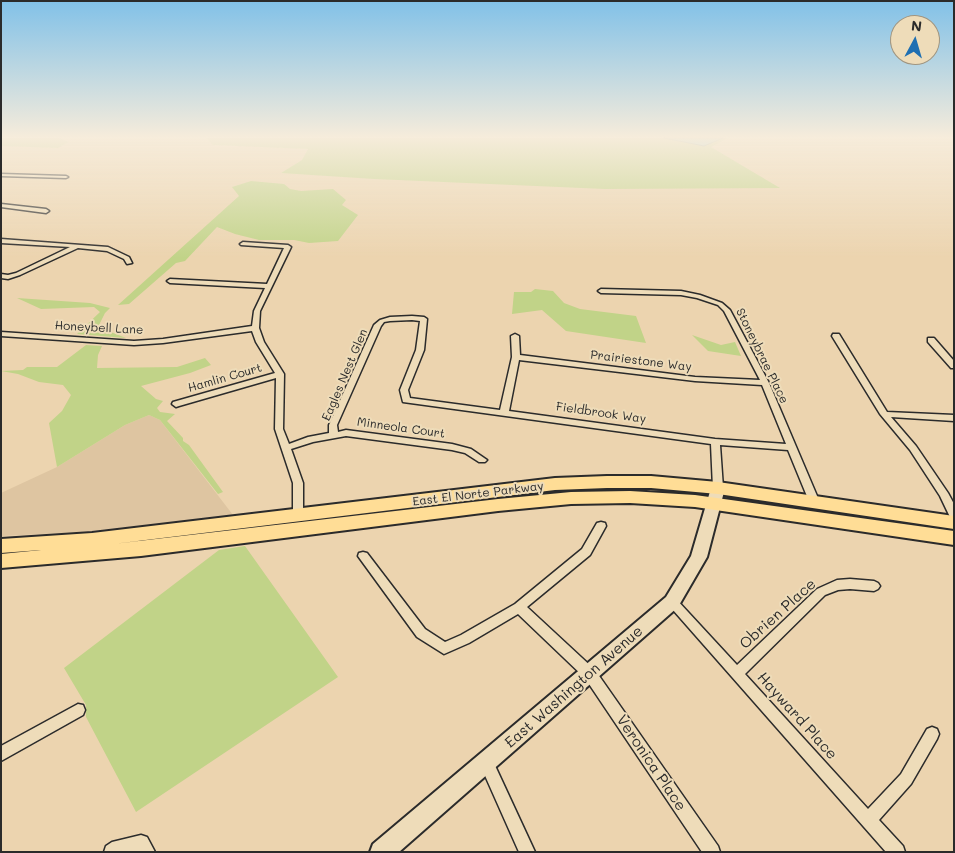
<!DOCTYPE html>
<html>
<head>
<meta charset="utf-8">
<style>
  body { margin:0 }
  #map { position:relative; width:955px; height:853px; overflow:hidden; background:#ecd4af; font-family:Mali,sans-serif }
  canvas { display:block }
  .frame { position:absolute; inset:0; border:2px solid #2b2b2b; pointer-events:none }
  .north { position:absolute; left:890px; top:15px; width:50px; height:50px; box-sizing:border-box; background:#eedcb9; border:1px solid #a09580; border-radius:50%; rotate:6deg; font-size:14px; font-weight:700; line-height:20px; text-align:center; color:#2b2b2b }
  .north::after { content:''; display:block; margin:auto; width:18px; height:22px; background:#1f6fb2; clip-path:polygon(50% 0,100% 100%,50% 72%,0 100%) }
</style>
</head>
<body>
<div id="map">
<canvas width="955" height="853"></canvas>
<div class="frame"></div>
<div class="north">N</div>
</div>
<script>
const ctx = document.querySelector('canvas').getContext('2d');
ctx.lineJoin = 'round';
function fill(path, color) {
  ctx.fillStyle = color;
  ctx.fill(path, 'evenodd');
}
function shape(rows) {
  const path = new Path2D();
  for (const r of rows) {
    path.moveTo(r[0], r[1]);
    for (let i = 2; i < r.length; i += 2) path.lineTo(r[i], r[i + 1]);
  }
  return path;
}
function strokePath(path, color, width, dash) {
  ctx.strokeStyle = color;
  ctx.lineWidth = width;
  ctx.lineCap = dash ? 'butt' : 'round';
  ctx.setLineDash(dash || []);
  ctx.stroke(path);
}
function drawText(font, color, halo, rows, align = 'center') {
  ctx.font = font + ' Mali,sans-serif';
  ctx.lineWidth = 4;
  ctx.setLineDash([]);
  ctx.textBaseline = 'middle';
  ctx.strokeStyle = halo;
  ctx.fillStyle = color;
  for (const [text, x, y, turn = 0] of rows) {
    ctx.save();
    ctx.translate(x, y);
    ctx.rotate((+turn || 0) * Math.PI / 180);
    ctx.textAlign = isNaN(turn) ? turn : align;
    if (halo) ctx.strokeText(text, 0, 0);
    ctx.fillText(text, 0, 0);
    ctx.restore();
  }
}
fill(shape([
  [149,415,160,420,233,515,83,532,1,536,1,493,57,467,125,425]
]), '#dec5a1');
fill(shape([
  [1,138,59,138,69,142,58,148,1,146],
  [206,138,728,138,711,147,780,188,605,189,374,179,281,173,302,160,308,149,213,145],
  [251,181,284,184,290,189,301,191,333,189,346,200,342,205,358,215,338,241,309,243,294,240,259,240,235,234,217,227,185,261,176,263,129,304,118,305,239,196,232,187],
  [535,289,553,291,564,303,580,309,636,316,646,343,566,331,542,310,512,314,514,292,531,292],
  [17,298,90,303,110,308,105,313,98,327,126,338,77,334,100,312,94,307,41,309],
  [692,335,721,345,735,342,741,356,708,351],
  [86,345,102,346,98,355,97,368,177,367,205,358,211,365,190,373,141,386,156,399,163,401,157,408,160,412,175,414,167,421,183,438,183,441,189,445,223,492,218,494,160,420,149,415,125,425,57,467,49,423,62,411,71,395,63,385,39,382,18,374,1,371,23,370,27,367,57,367],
  [245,546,338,677,136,812,86,717,86,705,64,668,219,550]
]), '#c1d388');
const water = shape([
  [664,138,723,138,704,146,664,138]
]);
fill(water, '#88d4e7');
strokePath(water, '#63909c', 1);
const minor = shape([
  [1,174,66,176,68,177,66,178,1,176,1,174],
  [1,204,46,209,49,211,46,213,1,207,1,204],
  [1,239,108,247,129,257,132,263,127,264,124,259,107,251,78,248,20,275,8,279,1,278,1,274,8,275,16,273,70,247,1,243,1,239],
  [243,242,288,245,291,247,260,311,259,328,264,342,284,374,283,429,289,444,308,437,329,433,329,425,374,325,380,320,390,317,412,316,424,317,427,319,424,350,408,390,410,398,500,410,512,357,511,336,515,334,519,336,520,355,695,377,760,380,724,311,718,305,697,298,681,295,601,293,598,291,601,289,681,291,700,295,722,303,730,310,769,383,820,503,819,506,815,507,811,506,788,450,720,445,723,488,721,490,718,491,715,490,713,488,711,444,403,402,400,390,416,350,420,321,412,320,390,321,384,322,381,326,337,425,338,432,346,430,452,444,471,449,487,460,485,462,479,462,465,453,452,450,346,436,313,442,291,449,303,483,303,516,302,519,298,520,294,519,293,516,293,483,275,429,276,378,179,406,176,407,172,404,173,402,275,373,256,342,252,331,163,343,134,345,1,336,1,332,134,341,163,339,252,326,254,311,265,288,170,283,167,281,170,279,267,284,284,248,241,245,240,244,243,242],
  [519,360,695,381,762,385,786,444,715,439,509,411,519,360],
  [833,334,839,334,887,412,954,415,954,421,891,417,916,446,948,493,954,504,954,518,950,517,940,496,910,450,880,414,832,336,833,334],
  [928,338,934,338,954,361,954,368,951,368,928,342,928,338],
  [601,522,605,523,606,526,590,555,527,607,595,670,718,846,720,852,702,852,585,678,518,614,469,643,444,654,417,637,358,556,359,553,363,552,367,553,425,629,445,642,461,635,515,604,582,549,597,523,601,522],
  [850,579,874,581,878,583,880,586,878,589,874,591,850,589,838,590,825,595,745,674,868,809,901,774,927,729,932,727,937,729,939,734,937,739,911,784,879,820,903,846,905,852,886,852,666,602,668,599,672,597,676,599,737,665,817,589,837,580,850,579],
  [78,704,83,705,85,710,83,715,1,761,1,746,78,704],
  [486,755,491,757,535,852,519,852,479,762,481,757,486,755],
  [141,835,147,837,155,852,104,852,106,846,112,842,141,835]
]);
const secondary = shape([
  [718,483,723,485,725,488,707,557,678,607,399,852,370,852,373,844,666,597,691,556,711,488,713,485,718,483]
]);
const primary = shape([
  [607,476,651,476,718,482,954,516,954,529,718,494,651,488,607,488,555,490,113,544,498,499,571,492,630,491,695,495,954,531,954,545,695,507,630,503,571,504,498,511,141,556,1,568,1,554,41,550,1,553,1,539,92,533,555,478,607,476]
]);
strokePath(minor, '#2b2b2b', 3);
strokePath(secondary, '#2b2b2b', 4);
strokePath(primary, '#2b2b2b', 4);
fill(minor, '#eedcb9');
fill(secondary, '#eedcb9');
fill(primary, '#ffdd96');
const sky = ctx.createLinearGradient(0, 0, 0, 258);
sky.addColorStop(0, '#81c1e8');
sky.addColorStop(0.53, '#f6ecdb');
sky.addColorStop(1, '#f6ecdb00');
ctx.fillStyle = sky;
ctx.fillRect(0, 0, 955, 258);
drawText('12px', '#2b2b2b', '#eedcb9', [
  ["Honeybell Lane",99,328,3],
  ["Stoneybrae Place",762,356,64],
  ["Prairiestone Way",641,361,7],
  ["Eagles Nest Glen",345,375,-67],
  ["Hamlin Court",225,378,-16],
  ["Fieldbrook Way",601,413,8],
  ["Minneola Court",401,428,8],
  ["East El Norte Parkway",478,494,-7]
]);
drawText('15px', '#2b2b2b', '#eedcb9', [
  ["Obrien Place",778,614,-42],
  ["East Washington Avenue",574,687,-41],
  ["Hayward Place",797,716,48],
  ["Veronica Place",651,763,56]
]);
</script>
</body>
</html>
